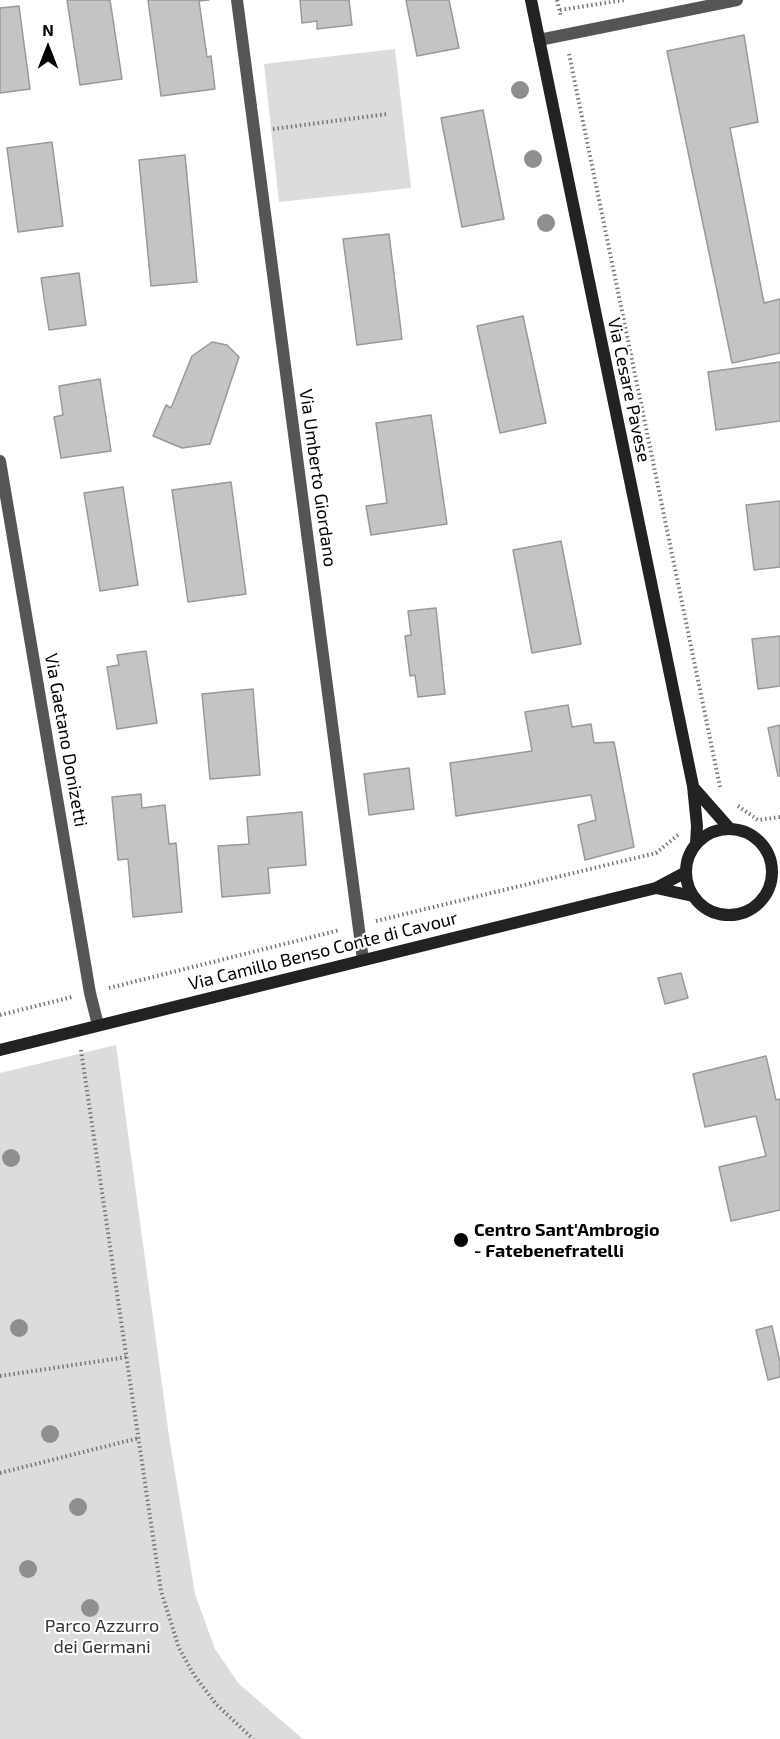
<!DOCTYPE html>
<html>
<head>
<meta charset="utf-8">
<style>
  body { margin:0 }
  #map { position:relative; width:780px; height:1739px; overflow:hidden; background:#fff; font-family:"Exo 2",sans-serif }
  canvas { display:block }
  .north { position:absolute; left:18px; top:18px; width:60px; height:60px; -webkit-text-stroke:4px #fff; paint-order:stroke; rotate:0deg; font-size:16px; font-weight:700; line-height:24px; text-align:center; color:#000 }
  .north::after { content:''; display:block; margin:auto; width:21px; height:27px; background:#000; clip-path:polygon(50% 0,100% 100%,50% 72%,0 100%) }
</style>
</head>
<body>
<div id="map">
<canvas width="780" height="1739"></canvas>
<div class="north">N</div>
</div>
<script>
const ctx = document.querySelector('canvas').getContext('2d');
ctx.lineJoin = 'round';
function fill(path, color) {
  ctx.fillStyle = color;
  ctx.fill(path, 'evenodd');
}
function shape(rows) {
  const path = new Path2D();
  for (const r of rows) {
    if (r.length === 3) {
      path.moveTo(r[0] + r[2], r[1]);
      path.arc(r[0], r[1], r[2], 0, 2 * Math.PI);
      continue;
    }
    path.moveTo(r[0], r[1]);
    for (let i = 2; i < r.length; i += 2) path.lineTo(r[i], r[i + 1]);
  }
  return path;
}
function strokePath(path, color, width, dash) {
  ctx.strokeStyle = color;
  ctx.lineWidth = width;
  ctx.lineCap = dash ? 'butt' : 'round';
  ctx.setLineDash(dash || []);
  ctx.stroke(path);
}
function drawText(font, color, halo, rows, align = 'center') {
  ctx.font = font + ' "Exo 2",sans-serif';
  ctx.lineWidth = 4.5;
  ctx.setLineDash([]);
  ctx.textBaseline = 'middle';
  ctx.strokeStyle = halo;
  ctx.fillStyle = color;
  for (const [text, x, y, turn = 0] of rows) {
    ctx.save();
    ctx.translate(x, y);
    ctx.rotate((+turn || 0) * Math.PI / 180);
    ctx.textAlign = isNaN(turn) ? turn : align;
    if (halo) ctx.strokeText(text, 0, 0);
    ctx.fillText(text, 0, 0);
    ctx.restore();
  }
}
fill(shape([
  [395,49,411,188,279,202,264,64],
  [116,1045,169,1436,195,1594,215,1649,239,1684,303,1739,0,1739,0,1073]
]), '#dcdcdc');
const building = shape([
  [67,0,110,0,122,79,80,85,67,0],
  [148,0,209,0,199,1,207,57,211,56,215,89,161,96,148,0],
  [300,0,349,0,352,25,317,29,317,21,302,23,300,0],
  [406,0,449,0,459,48,417,56,406,0],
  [19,6,30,89,0,93,0,8,19,6],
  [744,35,758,122,730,128,764,303,780,299,780,353,732,363,667,51,744,35],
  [483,110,504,219,462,227,441,118,483,110],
  [52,142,63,226,18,232,7,148,52,142],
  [185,155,197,282,151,286,139,160,185,155],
  [389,234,402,339,357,345,343,239,389,234],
  [79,273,86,325,49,330,41,278,79,273],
  [523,316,546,423,500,433,477,326,523,316],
  [212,342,227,345,239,357,210,444,182,448,153,436,166,405,171,408,192,356,212,342],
  [780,362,780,421,716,430,708,372,780,362],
  [100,379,111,451,61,458,54,417,63,415,59,386,100,379],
  [431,415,447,524,371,535,366,506,387,503,376,423,431,415],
  [231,482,246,594,188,602,172,490,231,482],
  [123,487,138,585,100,591,84,493,123,487],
  [780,501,780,567,754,570,746,505,780,501],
  [561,541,581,644,532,653,513,550,561,541],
  [436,608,445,694,418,697,415,675,410,676,405,636,411,635,408,611,436,608],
  [780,636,780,686,758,689,752,639,780,636],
  [146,651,157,723,117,729,107,667,119,665,117,655,146,651],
  [253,689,260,775,210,779,202,694,253,689],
  [568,705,572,727,591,724,594,743,614,742,634,847,585,860,578,825,596,820,591,795,456,816,450,763,532,751,525,712,568,705],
  [780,725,780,776,778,776,768,728,780,725],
  [409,768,414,809,369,815,364,774,409,768],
  [141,794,142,808,165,805,169,844,176,843,182,912,133,917,128,859,118,860,112,797,141,794],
  [302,812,306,865,268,868,270,893,222,897,218,846,249,844,247,817,302,812],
  [681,973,688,998,665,1004,658,978,681,973],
  [766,1056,776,1100,780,1099,780,1210,731,1221,719,1167,766,1156,756,1116,705,1127,693,1074,766,1056],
  [772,1326,780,1362,780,1377,768,1380,756,1330,772,1326]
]);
fill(building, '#c4c4c4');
strokePath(building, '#999', 1.5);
strokePath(shape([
  [557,0,561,17],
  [560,10,624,0],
  [569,54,720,787],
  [273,129,387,114],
  [738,806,758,820,780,817],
  [376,921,656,853,678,835],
  [109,988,340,930],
  [0,1015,72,997],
  [81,1050,161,1591,179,1648,194,1675,216,1704,253,1739],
  [0,1376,127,1357],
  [0,1473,139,1438]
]), '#777', 4, [1.5, 3]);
strokePath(shape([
  [237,0,363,960],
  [539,40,737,0],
  [0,461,90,993,98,1025]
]), '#555', 12);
strokePath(shape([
  [531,0,693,786,697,826,696,844],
  [693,787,730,829],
  [729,872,43],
  [656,888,693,896],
  [0,1050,656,888,686,872]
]), '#222', 12);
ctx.fillStyle = '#8f8f8f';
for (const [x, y] of [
  [520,90],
  [533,159],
  [546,223],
  [11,1158],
  [19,1328],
  [50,1434],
  [78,1507],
  [28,1569],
  [90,1608]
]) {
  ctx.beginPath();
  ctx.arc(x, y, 9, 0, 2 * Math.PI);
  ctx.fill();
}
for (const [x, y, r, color] of [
  [461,1240,8,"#000"]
]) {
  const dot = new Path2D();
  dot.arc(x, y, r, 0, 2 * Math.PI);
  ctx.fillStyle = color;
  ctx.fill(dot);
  strokePath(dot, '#fff', 2);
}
drawText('18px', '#000', '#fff', [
  ["Via Cesare Pavese",629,390,78],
  ["Via Umberto Giordano",318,478,82],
  ["Via Gaetano Donizetti",66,740,80],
  ["Via Camillo Benso Conte di Cavour",323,951,-14]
]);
drawText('bold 18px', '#000', '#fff', [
  ["Centro Sant'Ambrogio",474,1230],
  ["- Fatebenefratelli",474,1251]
], 'left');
drawText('18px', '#333', '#fff', [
  ["Parco Azzurro",102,1626],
  ["dei Germani",102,1647]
]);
</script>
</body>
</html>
